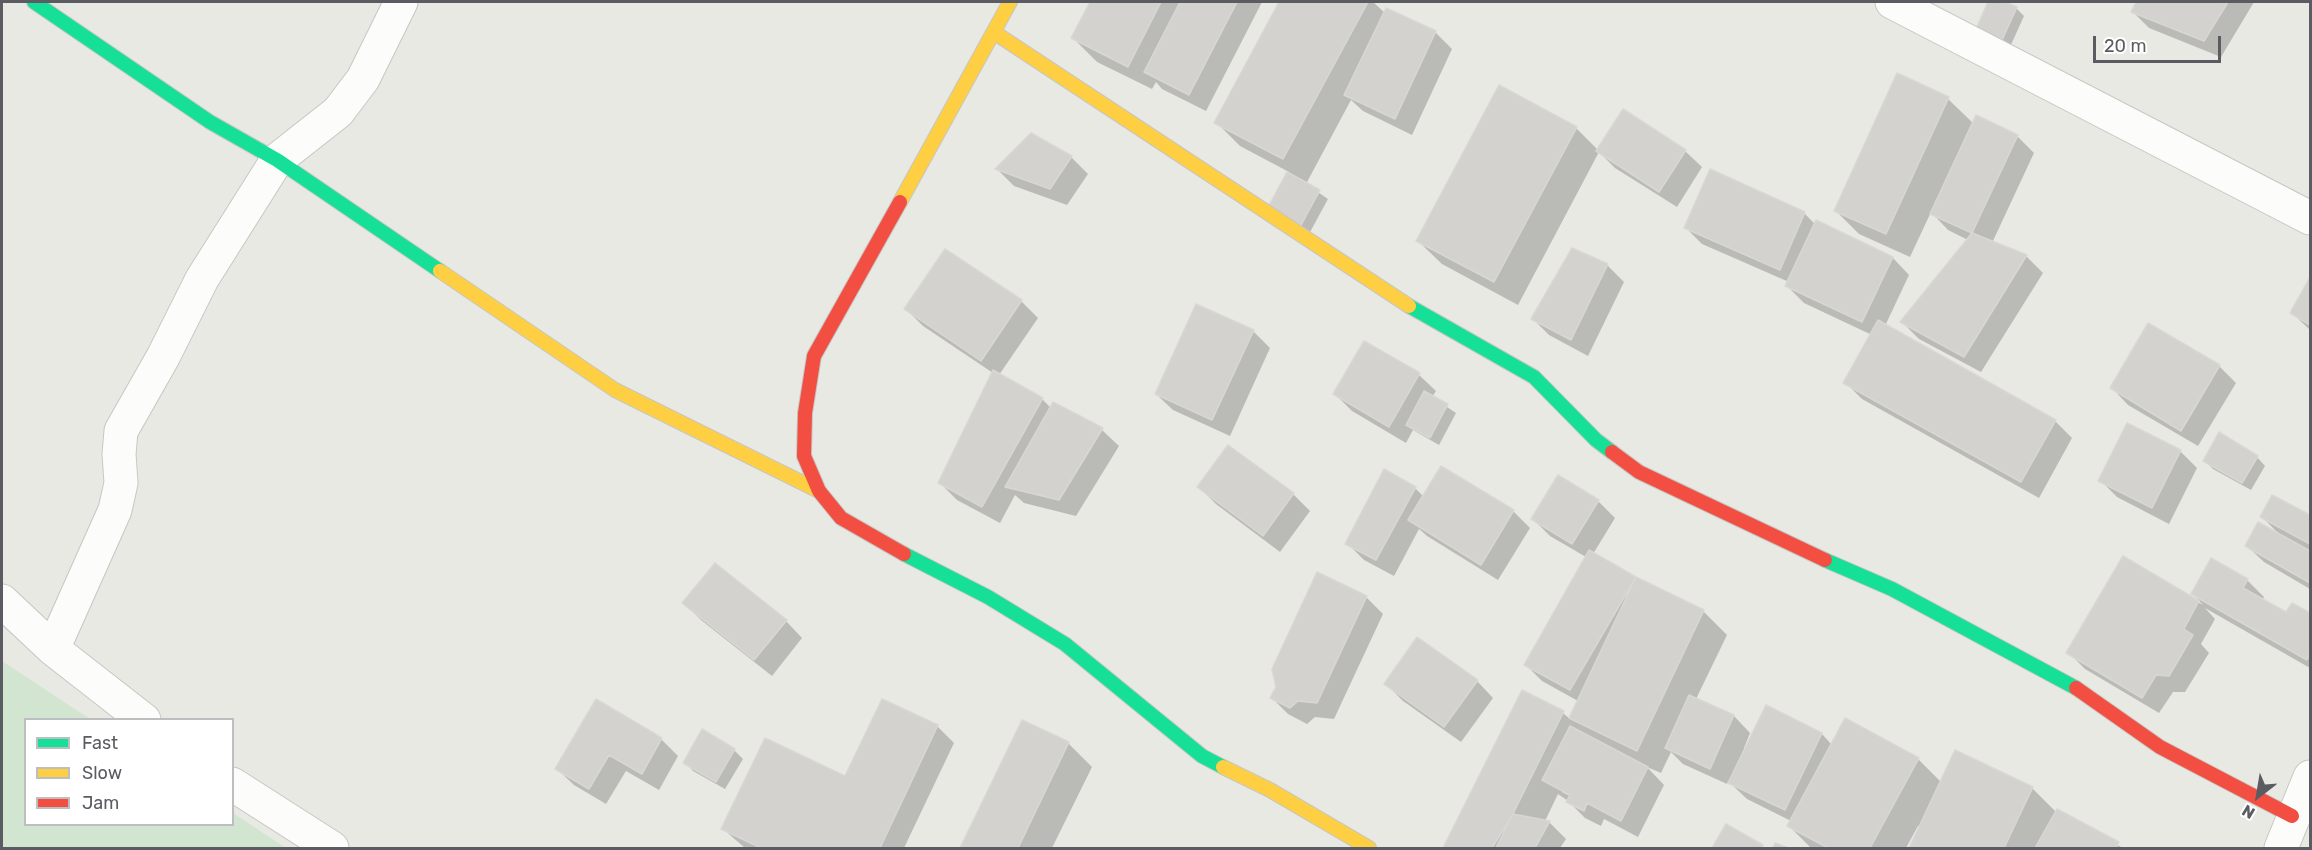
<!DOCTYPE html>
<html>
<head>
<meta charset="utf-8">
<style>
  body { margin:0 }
  #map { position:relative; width:2312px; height:850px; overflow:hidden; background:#e9e9e4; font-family:Rubik,sans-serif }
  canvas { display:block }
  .frame { position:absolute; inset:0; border:3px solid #5a5c61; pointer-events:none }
  .legend { position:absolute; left:24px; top:718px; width:210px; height:108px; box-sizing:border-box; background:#fff; border:2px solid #bdbec0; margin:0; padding:8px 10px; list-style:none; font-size:18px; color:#5a5c61 }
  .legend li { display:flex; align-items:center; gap:12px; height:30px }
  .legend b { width:30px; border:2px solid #bdbec0 }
  .north { position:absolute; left:2228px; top:766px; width:60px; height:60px; -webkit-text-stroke:4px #fff; paint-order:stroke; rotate:211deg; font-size:16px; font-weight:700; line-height:24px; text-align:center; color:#5a5c61 }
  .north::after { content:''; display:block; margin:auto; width:21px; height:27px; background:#5a5c61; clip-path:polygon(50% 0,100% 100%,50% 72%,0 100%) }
  .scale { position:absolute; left:2093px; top:36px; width:128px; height:27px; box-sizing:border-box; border:3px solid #5a5c61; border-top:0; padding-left:8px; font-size:18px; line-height:21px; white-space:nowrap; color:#5a5c61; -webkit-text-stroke:4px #fff; paint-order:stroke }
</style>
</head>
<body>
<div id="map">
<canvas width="2312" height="850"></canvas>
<div class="frame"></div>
<ul class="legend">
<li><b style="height:8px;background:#16e098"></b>Fast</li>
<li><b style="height:8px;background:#ffcf43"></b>Slow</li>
<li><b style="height:8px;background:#f24e42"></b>Jam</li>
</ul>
<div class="north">N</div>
<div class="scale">20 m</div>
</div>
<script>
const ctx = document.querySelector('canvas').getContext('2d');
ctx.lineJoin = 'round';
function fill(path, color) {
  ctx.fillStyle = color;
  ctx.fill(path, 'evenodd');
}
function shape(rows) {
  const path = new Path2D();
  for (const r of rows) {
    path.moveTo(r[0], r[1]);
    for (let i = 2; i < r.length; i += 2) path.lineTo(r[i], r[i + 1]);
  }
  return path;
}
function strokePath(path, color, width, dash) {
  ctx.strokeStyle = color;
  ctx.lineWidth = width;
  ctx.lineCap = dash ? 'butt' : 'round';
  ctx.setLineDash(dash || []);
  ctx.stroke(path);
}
fill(shape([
  [2,661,90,719,26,720,26,824,232,824,233,813,286,848,2,848]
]), '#d2e5d1');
fill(shape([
  [1092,2,1262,2,1206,111,1162,89,1156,82,1152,89,1097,62,1073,38],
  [1281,2,1373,2,1385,13,1387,10,1436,33,1452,49,1412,135,1363,111,1351,100,1306,184,1328,199,1309,234,1269,209,1289,172,1240,146,1216,122],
  [1990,2,2001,2,2016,8,2024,16,2010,47,1978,29],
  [2134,2,2254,2,2221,57,2149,28,2133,12,2137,3],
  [1948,99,1974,124,2017,136,2034,153,1992,243,2026,256,2043,273,1981,372,1919,339,1902,322,1968,240,1948,230,1931,212,1910,257,1859,234,1836,211],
  [1576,128,1599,151,1685,151,1702,167,1677,207,1615,168,1599,152,1518,305,1442,264,1418,241],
  [1071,157,1088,174,1067,205,1014,186,997,169],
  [1804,213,1816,225,1817,222,1893,258,1909,275,1885,326,2055,421,2072,438,2039,498,1862,399,1845,382,1872,335,1804,303,1787,286,1789,282,1702,244,1685,227],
  [945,251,1021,301,1038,318,999,375,1042,399,1051,408,1102,430,1119,446,1076,516,1024,503,1015,495,1000,523,957,500,940,483,993,373,923,326,906,309],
  [1607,265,1624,282,1588,356,1549,335,1532,318],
  [2310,280,2310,330,2292,313],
  [1253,331,1270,348,1230,436,1173,410,1156,394],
  [2219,366,2236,383,2198,446,2128,405,2112,388],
  [1419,375,1436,391,1432,397,1456,413,1439,445,1413,430,1406,443,1352,411,1335,394],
  [1229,447,1293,494,1310,511,1280,552,1216,504,1199,487],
  [2180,451,2197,468,2169,524,2117,497,2100,480],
  [2257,457,2265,466,2251,490,2213,469,2204,460],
  [1415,488,1424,497,1513,511,1530,528,1498,580,1427,536,1419,529,1394,576,1364,560,1347,543],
  [2272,497,2310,517,2310,589,2264,562,2247,546,2279,534,2262,517],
  [1598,501,1615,518,1593,554,1636,579,1703,611,1727,635,1696,699,1734,716,1750,733,1744,748,1746,750,1767,707,1822,734,1832,745,1918,759,1942,783,2032,788,2056,812,2123,848,1910,848,1921,827,1918,826,1906,848,1811,848,1789,826,1791,821,1747,799,1728,781,1727,784,1683,764,1671,752,1661,773,1647,767,1664,785,1638,837,1604,819,1601,826,1585,818,1568,801,1558,794,1545,821,1549,822,1566,839,1560,848,1445,848,1522,692,1563,713,1570,719,1578,701,1542,681,1525,664,1586,557,1550,536,1533,519],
  [1562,789,1576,799,1562,792],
  [2124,558,2203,605,2193,594,2247,580,2264,597,2262,601,2287,615,2292,605,2310,615,2310,668,2205,608,2215,619,2201,644,2209,653,2185,692,2173,692,2159,713,2085,669,2068,652],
  [1366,597,1383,614,1334,719,1315,717,1307,724,1288,714,1272,698],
  [684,603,786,621,802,638,772,676,701,620],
  [1477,681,1493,698,1461,742,1403,701,1386,684],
  [883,701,937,726,954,743,904,848,745,848,723,829,846,778],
  [1023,722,1068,743,1092,767,1052,848,961,848],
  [661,739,678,756,659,790,626,771,606,804,574,785,557,769],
  [734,750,743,759,725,789,693,771,685,762],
  [1726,826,1762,846,1765,848,1714,848]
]), '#0003');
const building = shape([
  [1090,2,1161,2,1128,67,1071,38,1090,2],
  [1180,2,1237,2,1189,95,1144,72,1180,2],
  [1279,2,1368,2,1283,159,1214,123,1279,2],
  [1988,2,2005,2,2017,7,2002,40,1976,29,1988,2],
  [2136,2,2228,2,2204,41,2131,12,2136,2],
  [1386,8,1436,31,1395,119,1344,95,1386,8],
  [1897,73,1949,97,1886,234,1834,211,1897,73],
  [1499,85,1577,127,1494,282,1416,241,1499,85],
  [1623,109,1686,150,1659,192,1596,151,1623,109],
  [1976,115,2018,135,1972,233,1930,214,1976,115],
  [1031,133,1072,156,1050,189,995,169,1031,133],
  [1710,169,1805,212,1780,270,1684,228,1710,169],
  [1287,172,1320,190,1300,227,1267,209,1287,172],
  [1816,220,1893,257,1862,322,1785,286,1816,220],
  [1972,233,2027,255,1964,357,1900,322,1972,233],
  [1572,248,1608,264,1571,340,1531,319,1572,248],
  [945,249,1022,300,981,361,904,309,945,249],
  [2310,277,2310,325,2290,313,2310,277],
  [1196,304,1254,330,1212,420,1155,394,1196,304],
  [1878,320,2056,420,2021,482,1843,383,1878,320],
  [2148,323,2220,365,2181,431,2110,388,2148,323],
  [1364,341,1420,373,1389,427,1333,394,1364,341],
  [993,370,1043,398,982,507,938,483,993,370],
  [1424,391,1448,404,1430,438,1406,425,1424,391],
  [1053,402,1103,428,1059,500,1005,487,1053,402],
  [2127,423,2181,450,2152,508,2098,481,2127,423],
  [2219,432,2258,456,2242,483,2203,461,2219,432],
  [1228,445,1294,493,1263,536,1197,487,1228,445],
  [1441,466,1514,510,1481,565,1408,520,1441,466],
  [1384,469,1416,487,1376,560,1345,544,1384,469],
  [1558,475,1599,500,1572,544,1531,519,1558,475],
  [2272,495,2310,515,2310,544,2260,517,2272,495],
  [2258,522,2310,551,2310,583,2245,546,2258,522],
  [1589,550,1636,577,1570,690,1524,665,1589,550],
  [2123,556,2199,601,2184,629,2193,635,2169,676,2156,675,2142,698,2066,653,2123,556],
  [2211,558,2248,579,2243,588,2286,612,2292,603,2310,613,2310,653,2307,660,2191,594,2211,558],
  [715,563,787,620,754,660,682,603,715,563],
  [1317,572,1367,596,1317,703,1298,701,1290,708,1270,698,1276,687,1272,669,1317,572],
  [1636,577,1704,610,1637,751,1569,718,1636,577],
  [1417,637,1478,680,1444,727,1384,684,1417,637],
  [1522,690,1564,711,1496,848,1443,848,1522,690],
  [1689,695,1734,715,1710,769,1665,748,1689,695],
  [596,699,662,738,642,774,609,755,589,789,555,769,596,699],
  [882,699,938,725,880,848,761,848,721,829,765,738,845,776,882,699],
  [1766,705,1822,733,1785,810,1728,783,1766,705],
  [1845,718,1919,758,1870,848,1828,848,1787,826,1845,718],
  [1022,720,1069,742,1018,848,960,848,1022,720],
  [1570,726,1648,767,1621,821,1587,803,1584,811,1566,802,1570,795,1542,780,1570,726],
  [702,729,735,749,716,782,683,763,702,729],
  [1955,750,2033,787,2004,848,1909,848,1955,750],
  [2057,809,2119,842,2116,848,2035,848,2057,809],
  [1513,814,1550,821,1535,848,1492,848,1513,814],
  [1726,824,1763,845,1761,848,1712,848,1726,824],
  [1775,843,1788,848,1773,848,1775,843]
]);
fill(building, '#d3d2cf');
strokePath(building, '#d8d7d3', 1.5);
const street = shape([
  [1892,2,2310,218],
  [2,601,53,649,144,720],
  [53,649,115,510,121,483,119,454,121,431,163,357,202,279,277,160,338,112,363,79,401,2],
  [232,784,332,848],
  [2281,848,2310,777]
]);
const fast = shape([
  [34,2,210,122,277,160,440,271],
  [1409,306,1534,377,1596,440,1612,452],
  [904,554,988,597,1065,644,1202,756,1223,767],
  [1825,560,1892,589,2076,688]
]);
const slow = shape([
  [995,33,1409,306],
  [900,202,1010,2],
  [440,271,615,390,819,491],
  [1223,767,1270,790,1369,848]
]);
const jam = shape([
  [900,202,814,356,805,413,804,456,819,491,841,518,904,554],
  [1612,452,1639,472,1825,560],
  [2076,688,2160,747,2292,816]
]);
strokePath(street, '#c6c6c4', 35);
strokePath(fast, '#c6c6c5', 16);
strokePath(slow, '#c6c6c5', 16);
strokePath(jam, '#c6c6c5', 16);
strokePath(street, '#fcfcfb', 33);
strokePath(fast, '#16e098', 14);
strokePath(slow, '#ffcf43', 14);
strokePath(jam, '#f24e42', 14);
</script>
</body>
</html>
